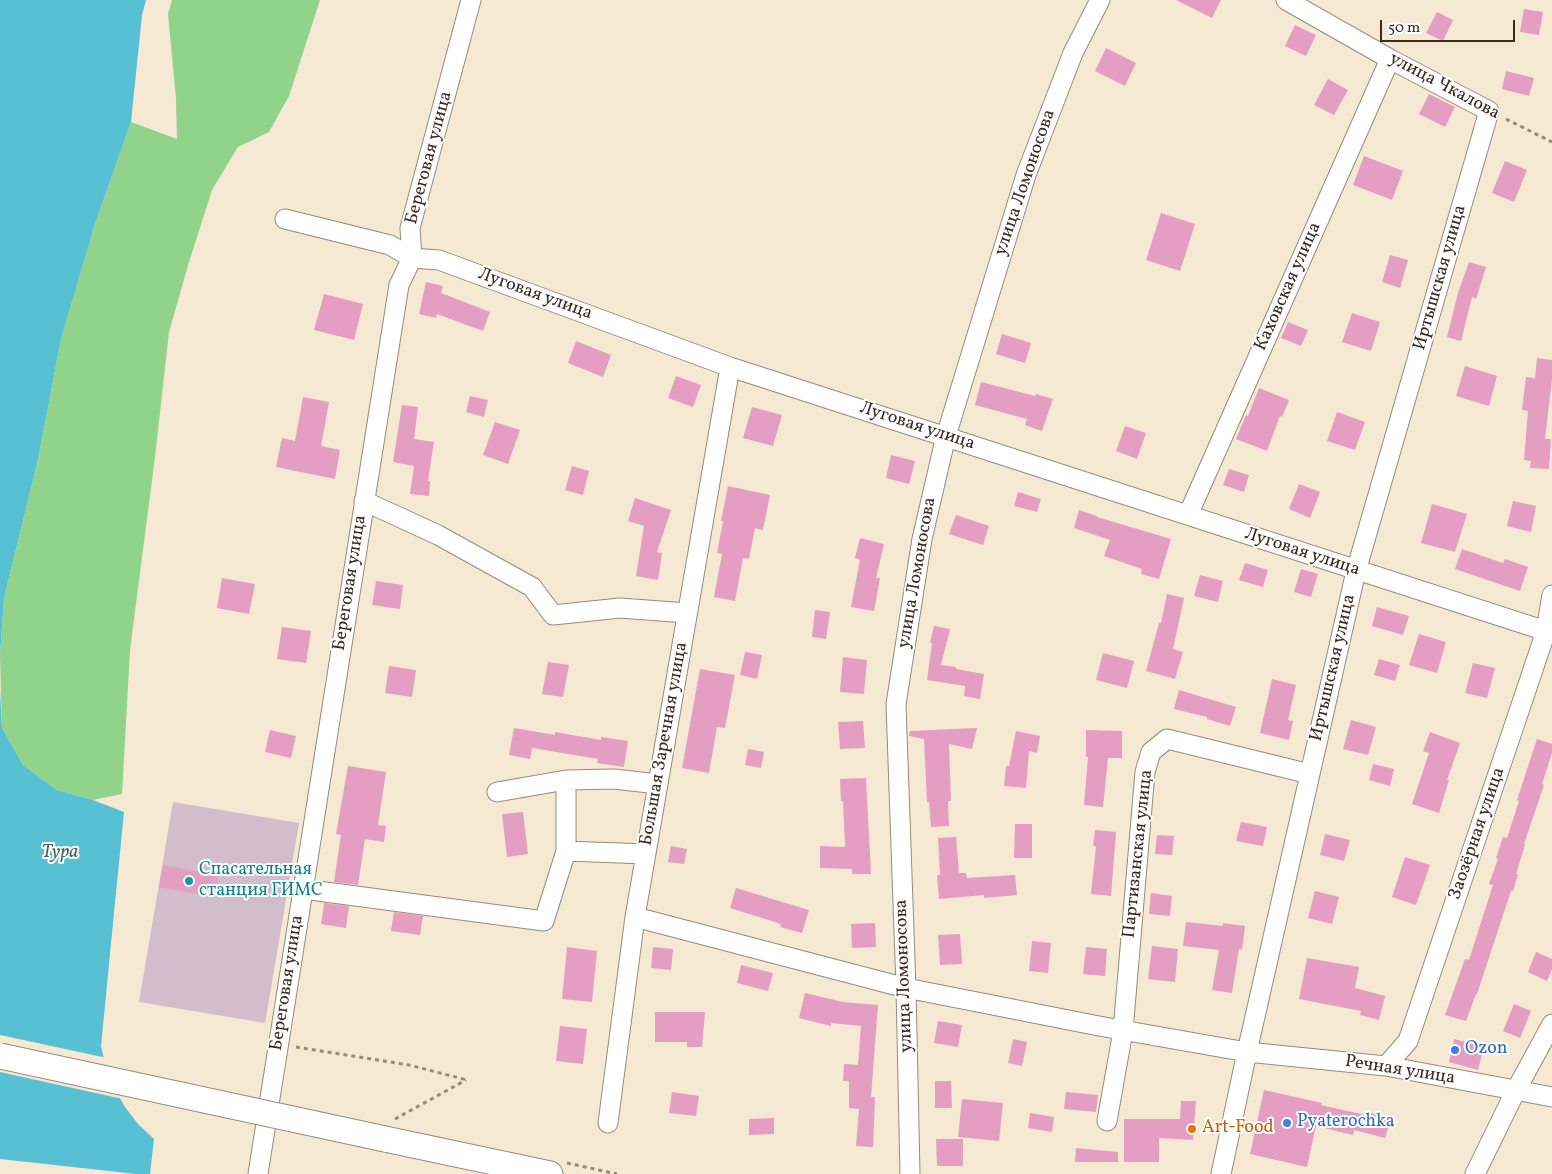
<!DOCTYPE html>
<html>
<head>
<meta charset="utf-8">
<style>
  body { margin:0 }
  #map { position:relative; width:1552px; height:1174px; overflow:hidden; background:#f5e9d4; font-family:Vollkorn,serif }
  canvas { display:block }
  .scale { position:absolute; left:1380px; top:20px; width:135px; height:22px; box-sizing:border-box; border:2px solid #3b2a1e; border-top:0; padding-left:6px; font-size:15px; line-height:18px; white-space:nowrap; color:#3b2a1e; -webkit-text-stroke:4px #fff; paint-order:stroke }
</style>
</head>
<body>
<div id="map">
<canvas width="1552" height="1174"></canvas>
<div class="scale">50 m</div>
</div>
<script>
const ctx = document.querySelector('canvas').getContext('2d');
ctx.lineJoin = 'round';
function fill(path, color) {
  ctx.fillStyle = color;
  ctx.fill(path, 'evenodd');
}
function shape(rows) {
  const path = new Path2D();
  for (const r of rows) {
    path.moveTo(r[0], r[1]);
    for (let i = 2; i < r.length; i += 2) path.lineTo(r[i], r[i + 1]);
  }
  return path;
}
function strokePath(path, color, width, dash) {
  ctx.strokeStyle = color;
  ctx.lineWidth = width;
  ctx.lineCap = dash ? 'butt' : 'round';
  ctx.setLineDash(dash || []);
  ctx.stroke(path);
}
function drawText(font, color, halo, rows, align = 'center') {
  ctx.font = font + ' Vollkorn,serif';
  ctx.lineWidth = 4;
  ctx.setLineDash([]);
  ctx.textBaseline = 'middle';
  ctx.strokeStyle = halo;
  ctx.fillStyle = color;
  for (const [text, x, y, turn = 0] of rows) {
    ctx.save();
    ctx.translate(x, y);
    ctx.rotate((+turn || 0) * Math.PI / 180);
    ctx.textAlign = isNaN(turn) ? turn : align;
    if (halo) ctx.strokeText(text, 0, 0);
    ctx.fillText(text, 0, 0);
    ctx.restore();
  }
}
fill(shape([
  [173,802,299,823,265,1023,139,1002]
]), '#d1bdcb');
fill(shape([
  [172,0,320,0,289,96,269,132,238,147,212,190,189,262,169,332,155,457,130,650,122,794,93,800,57,790,23,765,2,728,0,656,4,598,38,460,61,339,95,224,131,122,177,139,176,99,168,14]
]), '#91d38b');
fill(shape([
  [0,0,146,0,142,15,131,122,95,224,61,339,38,460,4,598,0,656],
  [0,689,2,728,23,765,57,790,93,800,124,812,101,1046,106,1067,114,1088,125,1107,138,1124,154,1139,150,1174,0,1174]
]), '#57c1d3');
fill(shape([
  [118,877,120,878,111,967,109,967],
  [0,1035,107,1058,116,1087,123,1099,0,1072],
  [0,1159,136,1174,0,1174]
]), '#f5e9d4');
fill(shape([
  [1176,0,1221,0,1212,18],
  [1524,9,1543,12,1539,35,1520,32],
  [1437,12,1453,20,1443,41,1426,33],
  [1295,25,1316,35,1306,56,1285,46],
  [1106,48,1136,63,1125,86,1095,71],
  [1506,71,1534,78,1529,96,1502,89],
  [1328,79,1348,90,1334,115,1314,105],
  [1429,94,1455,107,1445,127,1419,114],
  [1364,156,1403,171,1392,200,1353,185],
  [1505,161,1527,170,1514,202,1492,193],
  [1161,213,1195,224,1180,271,1146,260],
  [1390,255,1408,260,1400,288,1382,282],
  [1469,262,1486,267,1476,299,1472,297,1461,341,1447,337,1458,293],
  [426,282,443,286,441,293,490,312,483,331,437,314,436,318,419,314],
  [324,294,363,304,354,340,314,330],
  [1352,313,1380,322,1371,351,1342,342],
  [1288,322,1308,330,1301,346,1281,338],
  [1002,334,1031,343,1025,363,996,354],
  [576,341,611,355,603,377,568,363],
  [1537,358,1552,360,1552,379,1545,439,1551,439,1549,469,1530,468,1531,461,1524,460,1528,411,1522,410,1526,377,1535,378],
  [1465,366,1497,376,1489,406,1456,396],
  [676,376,701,385,693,407,668,398],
  [981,382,1035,396,1036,394,1053,399,1042,431,1025,425,1027,419,975,405],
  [1259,388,1289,400,1282,417,1280,416,1267,451,1236,439,1246,415,1248,416],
  [470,396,488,400,484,417,466,412],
  [303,397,329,402,321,446,340,450,335,479,276,467,282,438,295,441],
  [402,405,418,407,414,439,434,442,428,481,430,481,429,496,410,494,414,466,393,462],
  [752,407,782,415,773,446,743,438],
  [1337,412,1365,422,1355,450,1327,441],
  [495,422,520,430,508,464,483,455],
  [1125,426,1146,433,1137,459,1116,451],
  [891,455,915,461,909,484,886,478],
  [572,466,589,471,583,495,565,490],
  [1229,469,1249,475,1244,492,1223,485],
  [1299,484,1320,492,1310,518,1289,509],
  [728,486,770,495,763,530,755,528,749,559,743,558,735,601,714,597,722,554,717,553,723,521,721,521],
  [1018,492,1041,499,1037,512,1014,506],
  [635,498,671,510,657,552,662,553,658,580,636,576,644,526,628,521],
  [1513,501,1536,506,1531,532,1507,526],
  [1432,504,1467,514,1455,552,1421,543],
  [1079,510,1097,516,1097,517,1171,539,1159,579,1141,574,1142,569,1104,556,1110,540,1074,528],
  [956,515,989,526,983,545,949,534],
  [860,538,884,544,876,578,880,578,874,611,851,607,860,560,855,558],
  [1462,549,1503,563,1505,559,1528,567,1520,591,1455,569],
  [1245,563,1268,570,1263,587,1239,580],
  [1301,569,1318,574,1311,597,1294,592],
  [1200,575,1223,581,1218,602,1194,596],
  [222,578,255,584,249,614,217,608],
  [376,581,403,585,400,609,372,605],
  [1167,594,1184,598,1173,649,1183,652,1175,679,1146,671,1159,623,1161,623],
  [1377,607,1409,616,1403,635,1372,626],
  [815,610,830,612,826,639,812,637],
  [934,626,950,629,941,665,956,667,956,669,984,674,980,699,964,696,965,686,927,680,932,643,930,643],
  [282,627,311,631,306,663,277,659],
  [1419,634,1446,642,1437,673,1409,665],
  [745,652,762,655,757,679,740,675],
  [1103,653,1134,661,1127,688,1096,680],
  [843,657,867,660,864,694,840,692],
  [1379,659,1400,665,1395,681,1374,675],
  [548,662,569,665,563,697,542,694],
  [1473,663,1495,668,1487,698,1465,693],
  [389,666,416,670,412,697,385,693],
  [700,669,735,675,725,728,717,727,709,773,682,768],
  [1272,679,1296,685,1288,720,1293,721,1289,740,1260,733],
  [1179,690,1236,707,1230,726,1207,719,1207,717,1174,709],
  [1351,720,1376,727,1368,755,1343,749],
  [863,721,865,748,840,749,838,722],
  [514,728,555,735,555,732,601,740,601,737,628,741,624,767,597,763,598,759,532,748,530,759,509,755],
  [977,728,972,749,949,744,951,801,948,801,949,826,931,827,929,802,927,802,924,739,909,736,910,731],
  [270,730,296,736,291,758,265,752],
  [1086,730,1122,731,1122,758,1108,758,1103,807,1084,805,1088,757,1086,757],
  [1016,731,1040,736,1037,753,1029,751,1026,788,1004,786,1006,766,1009,766],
  [1430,732,1460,743,1447,780,1449,780,1439,813,1412,804,1429,753,1423,751],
  [1537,739,1552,744,1552,753,1542,784,1544,785,1524,844,1525,845,1516,874,1518,874,1513,891,1511,891,1477,994,1476,994,1466,1021,1445,1015,1465,959,1469,960,1493,885,1489,884,1498,859,1496,858,1503,837,1507,838,1519,801,1517,800],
  [748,749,764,752,761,768,745,765],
  [1373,764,1394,769,1390,786,1369,780],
  [348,766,386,772,378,825,386,826,384,842,365,839,358,885,334,882,341,835,336,834],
  [866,778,871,874,852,874,852,869,820,868,820,846,845,847,843,801,841,801,840,779],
  [523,812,528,854,507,857,502,814],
  [1241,822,1267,827,1263,846,1236,841],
  [1015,824,1032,824,1032,858,1014,858],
  [1095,830,1116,832,1111,896,1091,894,1096,846,1093,846],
  [1325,834,1350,840,1344,861,1320,855],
  [1157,835,1174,836,1172,855,1155,854],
  [956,837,959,873,966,873,967,878,1015,875,1017,895,984,898,984,895,939,899,937,875,940,875,938,838],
  [671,846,687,849,684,864,668,862],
  [1405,857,1430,865,1416,905,1392,897],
  [163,865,219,875,215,897,159,887],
  [736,888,809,910,802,933,780,927,781,924,730,908],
  [1315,891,1339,897,1332,924,1308,918],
  [1151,893,1172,896,1170,916,1149,914],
  [324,903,349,906,346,928,321,924],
  [394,912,423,916,420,935,391,931],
  [1186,922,1223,926,1223,923,1245,926,1242,950,1239,949,1232,993,1212,990,1219,950,1183,946],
  [875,923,876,947,852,948,851,924],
  [960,934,962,964,940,965,938,935],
  [1032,941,1051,943,1048,973,1029,971],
  [1152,946,1178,949,1175,982,1148,979],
  [567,947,597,951,592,1002,562,999],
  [653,947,673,949,671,970,651,968],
  [1086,947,1107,949,1105,976,1083,974],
  [1536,952,1552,959,1552,969,1547,981,1528,972],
  [1307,958,1359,967,1355,988,1385,996,1379,1020,1360,1015,1361,1011,1299,999],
  [741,965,773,973,768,991,737,983],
  [805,993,843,1002,878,1005,871,1097,875,1097,873,1147,856,1146,859,1109,849,1108,849,1081,843,1081,844,1064,858,1065,861,1026,831,1023,831,1026,799,1018],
  [1514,1004,1531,1011,1520,1038,1503,1031],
  [655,1012,705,1012,702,1047,687,1047,687,1042,655,1042],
  [938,1021,962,1025,958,1047,934,1043],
  [560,1026,587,1029,583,1064,556,1061],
  [1013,1039,1027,1042,1022,1066,1008,1063],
  [1454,1039,1484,1047,1478,1070,1449,1062],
  [935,1081,951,1081,952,1108,935,1108],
  [1264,1090,1322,1103,1321,1105,1370,1116,1371,1113,1391,1118,1385,1138,1354,1130,1353,1135,1316,1126,1307,1167,1250,1154],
  [672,1092,699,1096,696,1116,669,1113],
  [1066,1092,1098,1095,1096,1112,1064,1109],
  [962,1099,1003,1103,999,1141,958,1137],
  [1181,1101,1196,1101,1193,1140,1159,1138,1159,1162,1124,1162,1124,1119,1180,1119],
  [1030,1113,1054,1117,1052,1132,1028,1128],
  [774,1118,774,1134,749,1135,749,1119],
  [936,1139,963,1139,963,1166,937,1166],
  [1076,1148,1118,1152,1118,1162,1075,1162]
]), '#e49ec2');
const minor = shape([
  [285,219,390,245,412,258,439,260,730,367,1552,633],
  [364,501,438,535,532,587,553,615,620,608,687,613],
  [1188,515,1390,59],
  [497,792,566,780,614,779,658,784],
  [566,851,646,854],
  [303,889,544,921,566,851,566,780],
  [635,917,906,988,1099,1026,1247,1052,1386,1066,1552,1097],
  [1386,1066,1408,1041,1546,631,1552,595],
  [1107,1121,1123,1031,1145,772,1151,752,1167,739,1310,774],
  [608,1123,635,917,730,367],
  [258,1174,399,285,412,258,410,228,471,0],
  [910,1174,906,988,896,704,922,539,946,436,1026,175,1073,53,1100,0],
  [1221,1174,1247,1052,1356,571,1489,111,1390,59,1286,0],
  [1475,1174,1516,1090,1552,1024]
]);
const major = shape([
  [385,1139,550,1174]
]);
strokePath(minor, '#988a79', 21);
strokePath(major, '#988a79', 27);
strokePath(shape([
  [1506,119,1552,142],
  [296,1047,409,1065,467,1080],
  [395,1119,466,1080],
  [567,1163,617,1174]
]), '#988a79', 3, [4, 4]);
strokePath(minor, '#fff', 19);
strokePath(major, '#fff', 25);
const majorBridge = shape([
  [0,1056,385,1139]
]);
strokePath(majorBridge, '#988a79', 27, []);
strokePath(majorBridge, '#fff', 25);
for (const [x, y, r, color] of [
  [189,881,5,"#0f9aa8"],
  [1455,1050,5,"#3f7fe0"],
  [1287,1123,5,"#3f7fe0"],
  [1192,1129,5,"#e8710a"]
]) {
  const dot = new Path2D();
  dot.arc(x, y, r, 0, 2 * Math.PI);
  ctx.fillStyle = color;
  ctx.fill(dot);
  strokePath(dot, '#fff', 2);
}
drawText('18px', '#3b2a1e', '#fff', [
  ["улица Чкалова",1444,87,28],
  ["Береговая улица",430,158,-75],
  ["улица Ломоносова",1026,183,-71],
  ["Иртышская улица",1441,278,-74],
  ["Каховская улица",1289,287,-66],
  ["Луговая улица",535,295,20],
  ["Луговая улица",917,427,18],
  ["Луговая улица",1302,553,18],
  ["улица Ломоносова",918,573,-80],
  ["Береговая улица",351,583,-81],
  ["Иртышская улица",1334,668,-77],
  ["Большая Заречная улица",665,744,-80],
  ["Заозёрная улица",1478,834,-71],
  ["Партизанская улица",1139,854,-84],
  ["улица Ломоносова",905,976,-92],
  ["Береговая улица",288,983,-81],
  ["Речная улица",1400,1071,9]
]);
drawText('18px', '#0d838f', '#fff', [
  ["Спасательная",199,871],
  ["станция ГИМС",199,892]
], 'left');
drawText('18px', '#366cbe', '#fff', [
  ["Ozon",1465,1050],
  ["Pyaterochka",1297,1123]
], 'left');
drawText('18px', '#c56008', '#fff', [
  ["Art-Food",1202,1129]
], 'left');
drawText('italic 19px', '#455f5d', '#fff', [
  ["Тура",60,854]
]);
</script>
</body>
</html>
